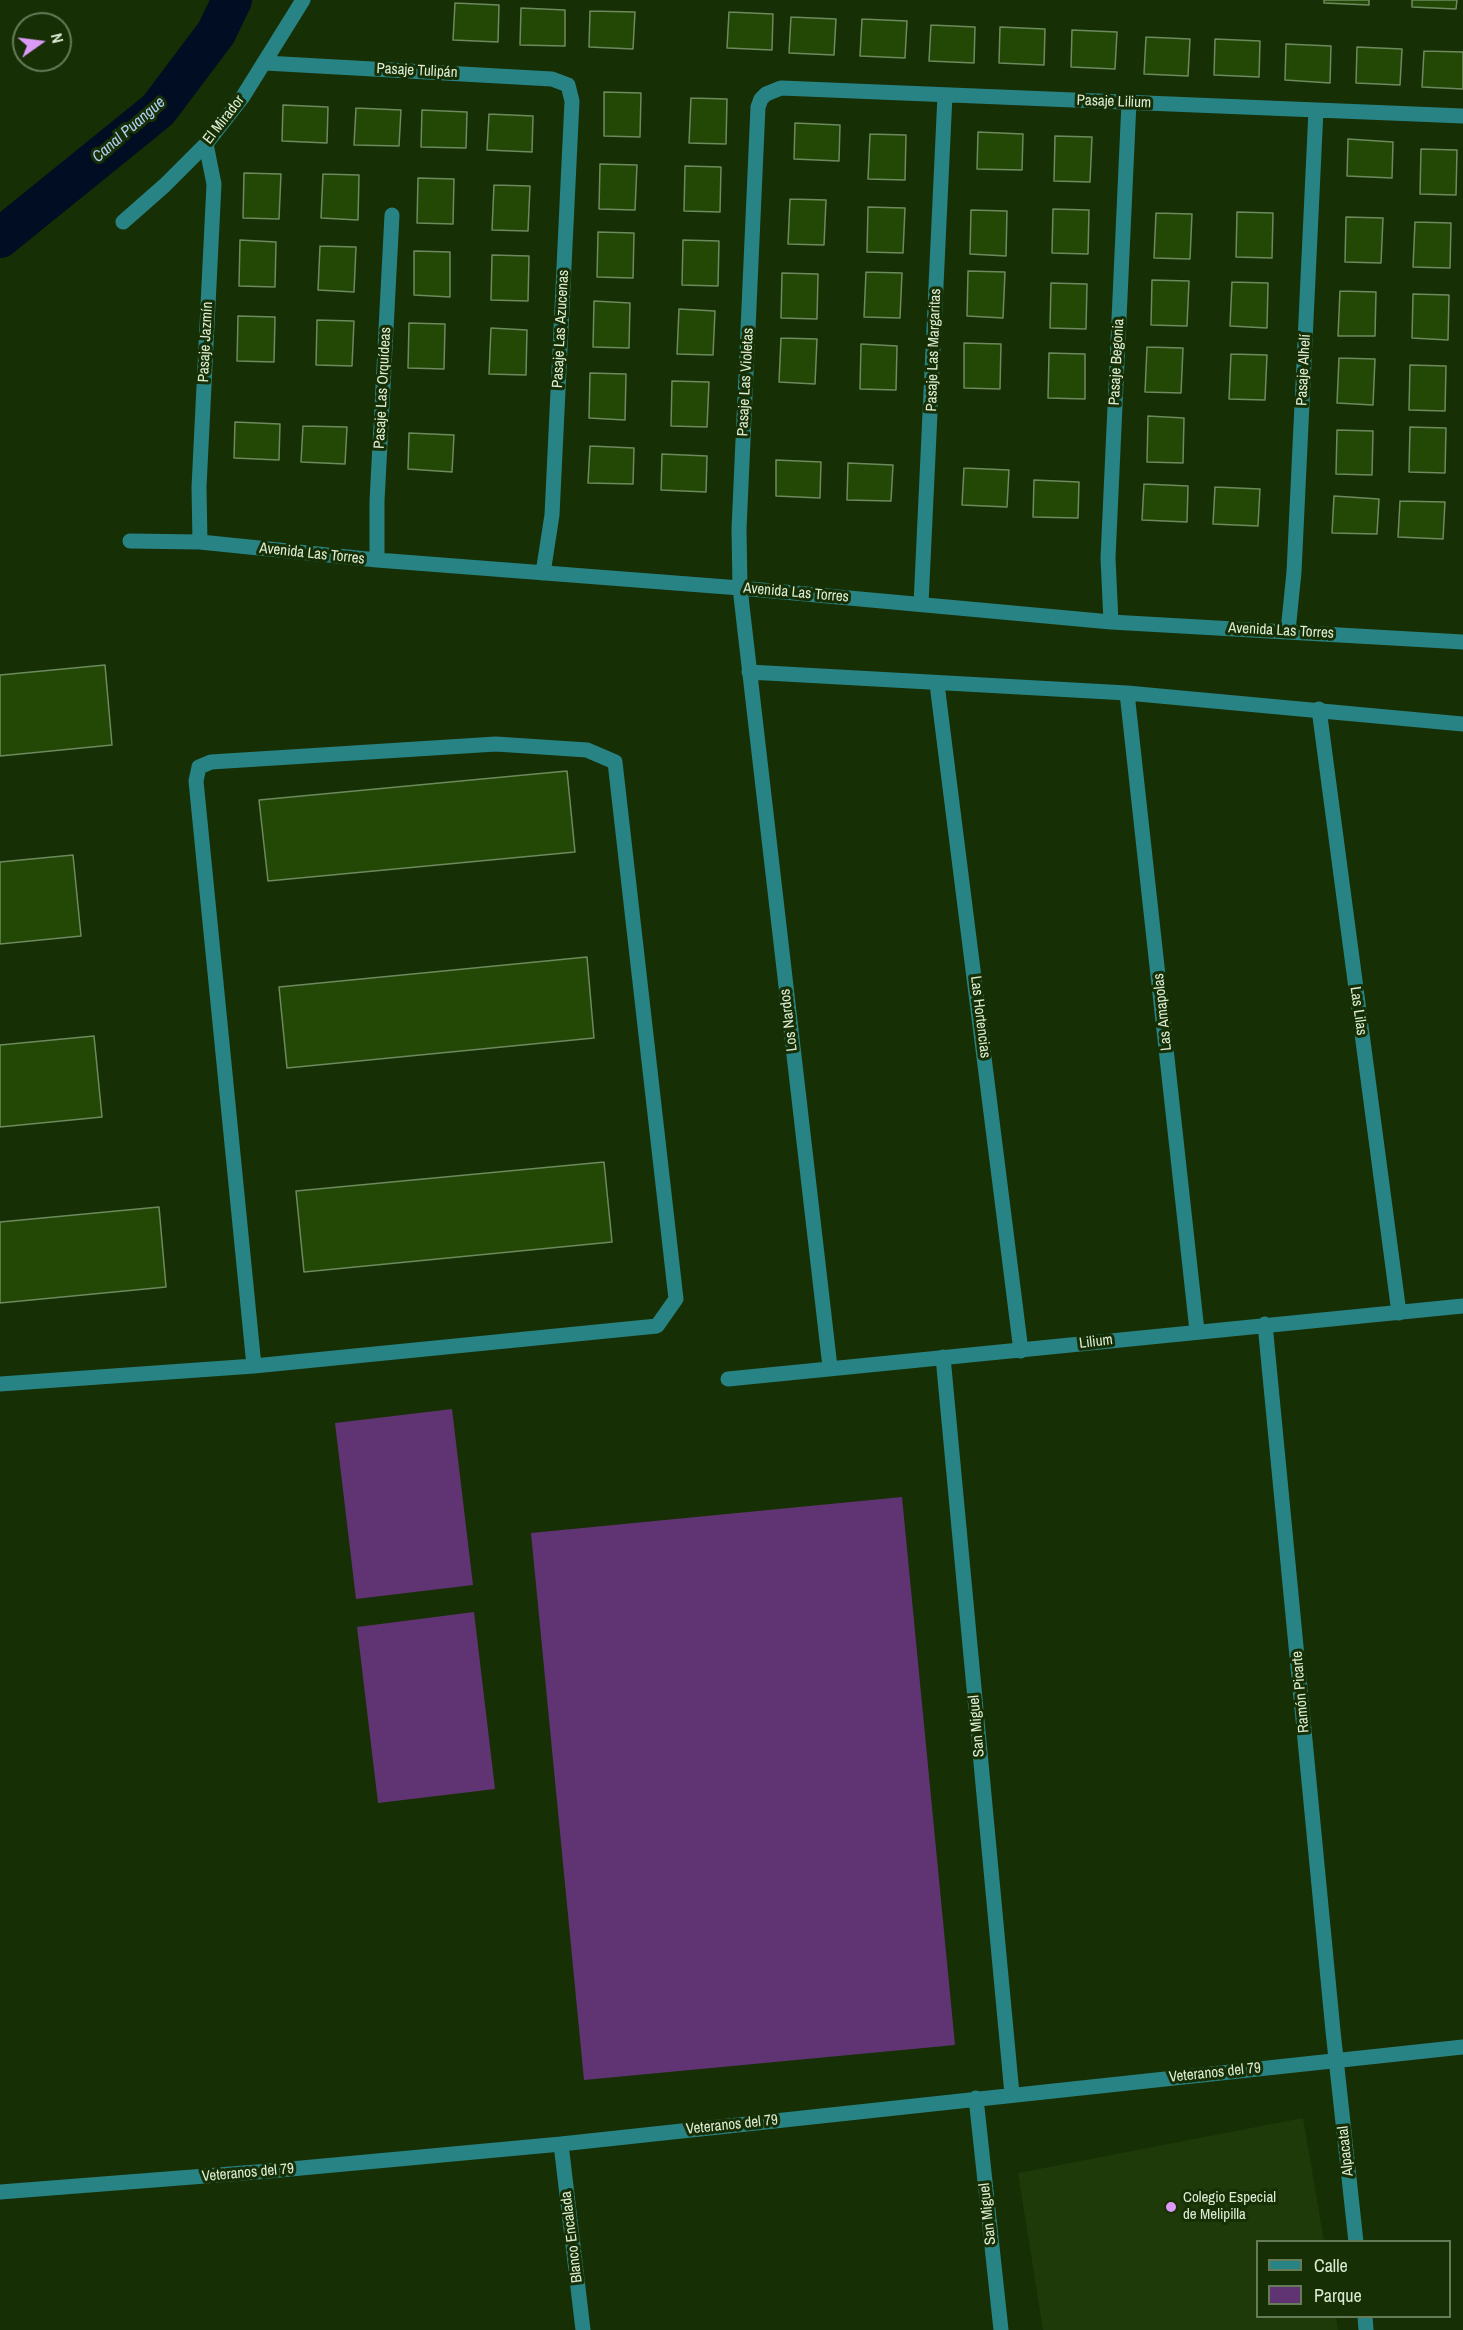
<!DOCTYPE html>
<html>
<head>
<meta charset="utf-8">
<style>
  body { margin:0 }
  #map { position:relative; width:1463px; height:2330px; overflow:hidden; background:#172f05; font-family:"Archivo Narrow",sans-serif }
  canvas { display:block }
  .legend { position:absolute; left:1256px; top:2240px; width:195px; height:78px; box-sizing:border-box; background:#172f05; border:2px solid #667b58; margin:0; padding:8px 10px; list-style:none; font-size:18px; color:#dcecd4 }
  .legend li { display:flex; align-items:center; gap:12px; height:30px }
  .legend b { width:30px; border:2px solid #667b58 }
  .north { position:absolute; left:12px; top:12px; width:60px; height:60px; box-sizing:border-box; background:#172f05; border:2px solid #667b58; border-radius:50%; rotate:76deg; font-size:16px; font-weight:700; line-height:24px; text-align:center; color:#dcecd4 }
  .north::after { content:''; display:block; margin:auto; width:21px; height:27px; background:#da9af6; clip-path:polygon(50% 0,100% 100%,50% 72%,0 100%) }
</style>
</head>
<body>
<div id="map">
<canvas width="1463" height="2330"></canvas>
<ul class="legend">
<li><b style="height:8px;background:#288384"></b>Calle</li>
<li><b style="height:16px;background:#603472"></b>Parque</li>
</ul>
<div class="north">N</div>
</div>
<script>
const ctx = document.querySelector('canvas').getContext('2d');
ctx.lineJoin = 'round';
function fill(path, color) {
  ctx.fillStyle = color;
  ctx.fill(path, 'evenodd');
}
function shape(rows) {
  const path = new Path2D();
  for (const r of rows) {
    path.moveTo(r[0], r[1]);
    for (let i = 2; i < r.length; i += 2) path.lineTo(r[i], r[i + 1]);
  }
  return path;
}
function strokePath(path, color, width, dash) {
  ctx.strokeStyle = color;
  ctx.lineWidth = width;
  ctx.lineCap = dash ? 'butt' : 'round';
  ctx.setLineDash(dash || []);
  ctx.stroke(path);
}
function drawText(font, color, halo, rows, align = 'center') {
  ctx.font = font + ' "Archivo Narrow",sans-serif';
  ctx.lineWidth = 6;
  ctx.setLineDash([]);
  ctx.textBaseline = 'middle';
  ctx.strokeStyle = halo;
  ctx.fillStyle = color;
  for (const [text, x, y, turn = 0] of rows) {
    ctx.save();
    ctx.translate(x, y);
    ctx.rotate((+turn || 0) * Math.PI / 180);
    ctx.textAlign = isNaN(turn) ? turn : align;
    if (halo) ctx.strokeText(text, 0, 0);
    ctx.fillText(text, 0, 0);
    ctx.restore();
  }
}
fill(shape([
  [1303,2118,1324,2241,1258,2242,1258,2316,1336,2317,1338,2330,1043,2330,1018,2173]
]), '#1d3a08');
fill(shape([
  [452,1409,473,1585,356,1599,335,1423],
  [902,1497,955,2045,584,2080,531,1533],
  [474,1612,495,1789,378,1803,357,1627]
]), '#603472');
strokePath(shape([
  [0,238,158,110,216,33,232,0]
]), '#010d22', 40);
const building = shape([
  [1324,0,1369,0,1369,5,1324,3,1324,0],
  [1412,0,1457,0,1456,9,1412,7,1412,0],
  [455,3,499,5,498,42,453,40,455,3],
  [521,8,565,10,565,46,520,45,521,8],
  [590,11,635,12,633,49,589,47,590,11],
  [729,12,773,14,772,50,727,48,729,12],
  [791,17,836,19,834,55,789,53,791,17],
  [862,19,907,21,905,58,860,56,862,19],
  [931,25,975,27,974,63,929,61,931,25],
  [1000,27,1045,29,1044,65,999,63,1000,27],
  [1072,30,1117,32,1115,69,1071,67,1072,30],
  [1146,37,1190,39,1188,76,1144,74,1146,37],
  [1215,39,1260,41,1259,77,1214,75,1215,39],
  [1286,44,1331,46,1330,83,1285,80,1286,44],
  [1357,47,1402,49,1400,85,1356,83,1357,47],
  [1424,51,1463,52,1463,89,1422,87,1424,51],
  [604,92,641,93,640,137,604,136,604,92],
  [691,98,727,99,726,144,689,143,691,98],
  [283,105,328,107,327,143,282,141,283,105],
  [356,108,401,110,399,146,354,145,356,108],
  [422,110,467,112,466,148,421,147,422,110],
  [489,114,533,116,532,152,487,150,489,114],
  [795,123,840,125,839,161,794,159,795,123],
  [978,132,1023,134,1022,170,977,169,978,132],
  [870,134,906,135,905,180,868,179,870,134],
  [1055,136,1092,137,1090,182,1054,181,1055,136],
  [1348,139,1393,142,1392,178,1347,176,1348,139],
  [1421,149,1457,150,1456,195,1420,194,1421,149],
  [600,164,637,165,635,210,599,209,600,164],
  [685,166,721,167,720,212,684,211,685,166],
  [244,173,281,174,279,219,243,218,244,173],
  [323,174,359,175,358,220,321,218,323,174],
  [418,178,454,179,453,224,417,223,418,178],
  [494,185,530,186,528,231,492,230,494,185],
  [790,199,826,200,824,245,788,244,790,199],
  [868,207,905,208,903,253,867,252,868,207],
  [1053,209,1089,210,1088,254,1052,253,1053,209],
  [971,210,1007,211,1006,256,970,254,971,210],
  [1237,212,1273,213,1272,258,1236,257,1237,212],
  [1156,213,1192,214,1190,259,1154,258,1156,213],
  [1346,217,1383,218,1381,263,1345,262,1346,217],
  [1415,222,1451,223,1450,268,1413,267,1415,222],
  [598,232,634,233,633,278,597,277,598,232],
  [240,240,276,242,275,287,239,286,240,240],
  [683,240,719,241,718,286,682,285,683,240],
  [320,246,356,247,354,292,318,290,320,246],
  [414,251,450,252,450,297,414,295,414,251],
  [492,255,529,256,528,301,491,300,492,255],
  [968,271,1005,272,1003,318,967,316,968,271],
  [866,272,902,273,900,318,864,317,866,272],
  [782,273,818,274,817,319,781,318,782,273],
  [1152,280,1189,281,1187,326,1151,325,1152,280],
  [1232,282,1268,283,1267,328,1230,326,1232,282],
  [1051,283,1087,284,1086,329,1050,328,1051,283],
  [1340,291,1376,292,1375,336,1338,336,1340,291],
  [1413,294,1449,295,1448,340,1412,338,1413,294],
  [594,301,630,303,629,348,593,347,594,301],
  [679,309,715,311,713,355,677,354,679,309],
  [238,316,275,317,274,362,237,361,238,316],
  [317,320,354,321,352,366,316,365,317,320],
  [409,323,445,324,444,369,408,368,409,323],
  [491,328,527,330,526,375,489,374,491,328],
  [781,338,817,339,815,384,779,382,781,338],
  [964,343,1001,344,1000,389,964,388,964,343],
  [861,344,897,346,896,390,860,389,861,344],
  [1147,347,1183,348,1181,393,1145,392,1147,347],
  [1049,353,1085,354,1085,399,1048,398,1049,353],
  [1231,354,1267,355,1265,400,1229,399,1231,354],
  [1339,358,1375,359,1373,405,1337,403,1339,358],
  [1410,365,1446,366,1445,411,1409,410,1410,365],
  [590,373,626,374,625,420,589,418,590,373],
  [672,381,709,382,707,427,671,426,672,381],
  [1148,416,1184,418,1183,463,1147,462,1148,416],
  [235,422,280,424,279,460,234,458,235,422],
  [303,426,347,427,345,464,301,462,303,426],
  [1410,427,1446,428,1445,473,1409,472,1410,427],
  [1337,430,1373,431,1372,475,1336,474,1337,430],
  [409,433,454,435,452,472,408,469,409,433],
  [590,446,634,448,633,484,588,483,590,446],
  [662,454,707,456,706,492,661,490,662,454],
  [776,460,821,462,820,498,776,496,776,460],
  [848,463,893,465,891,501,847,500,848,463],
  [964,468,1009,470,1007,507,962,505,964,468],
  [1034,480,1079,482,1078,518,1033,517,1034,480],
  [1144,484,1188,486,1187,522,1142,520,1144,484],
  [1215,487,1260,489,1258,526,1213,524,1215,487],
  [1334,496,1379,499,1377,534,1332,533,1334,496],
  [1400,501,1445,502,1443,539,1398,537,1400,501],
  [105,665,112,745,0,756,0,675,105,665],
  [567,771,575,852,268,881,259,800,567,771],
  [73,855,81,936,0,944,0,862,73,855],
  [587,957,594,1038,287,1068,279,987,587,957],
  [94,1036,102,1117,0,1127,0,1045,94,1036],
  [604,1162,612,1242,304,1272,296,1191,604,1162],
  [159,1207,166,1287,0,1303,0,1222,159,1207]
]);
fill(building, '#234806');
strokePath(building, '#6d8a5e', 1.5);
strokePath(shape([
  [265,63,552,79,568,85,572,101,552,515,543,573],
  [123,222,165,185,206,144,242,98,303,0],
  [130,541,200,542,377,560,740,588,1111,622,1463,642],
  [200,542,199,487,214,184,206,144],
  [377,560,377,501,392,215],
  [921,604,945,95],
  [1111,622,1108,558,1129,102],
  [1288,631,1294,572,1316,110],
  [749,672,1127,693,1463,724],
  [937,684,1021,1351],
  [1127,693,1197,1331],
  [1319,709,1399,1313],
  [1265,1324,1333,2031,1356,2242],
  [943,1357,1012,2094],
  [830,1367,740,588,739,529,758,107,761,99,766,94,781,88,1463,116],
  [728,1379,1463,1306],
  [0,1384,254,1366,657,1326,676,1299,615,762,587,750,496,744,211,762,199,767,196,781,254,1366],
  [976,2098,1001,2330],
  [561,2144,583,2330],
  [0,2192,269,2171,561,2144,1463,2047],
  [1365,2316,1366,2330]
]), '#288384', 15);
for (const [x, y, r, color] of [
  [1171,2207,6,"#da9af6"]
]) {
  const dot = new Path2D();
  dot.arc(x, y, r, 0, 2 * Math.PI);
  ctx.fillStyle = color;
  ctx.fill(dot);
  strokePath(dot, '#172f05', 2);
}
drawText('15px', '#dcecd4', '#172f05', [
  ["Pasaje Tulipán",417,71,3],
  ["Pasaje Lilium",1114,102,2],
  ["El Mirador",224,120,-52],
  ["Pasaje Las Azucenas",561,329,-87],
  ["Pasaje Jazmín",206,342,-87],
  ["Pasaje Las Margaritas",934,350,-88],
  ["Pasaje Begonia",1117,362,-87],
  ["Pasaje Alhelí",1304,370,-87],
  ["Pasaje Las Violetas",746,382,-87],
  ["Pasaje Las Orquídeas",383,388,-87],
  ["Avenida Las Torres",312,554,6],
  ["Avenida Las Torres",796,593,5],
  ["Avenida Las Torres",1281,631,3],
  ["Las Lilas",1358,1011,82],
  ["Las Amapolas",1163,1012,-96],
  ["Las Hortencias",980,1017,83],
  ["Los Nardos",789,1020,-97],
  ["Lilium",1096,1342,-7],
  ["Ramón Picarte",1301,1692,-95],
  ["San Miguel",977,1726,-95],
  ["Veteranos del 79",1215,2073,-6],
  ["Veteranos del 79",732,2125,-6],
  ["Alpacatal",1346,2151,-96],
  ["Veteranos del 79",248,2173,-5],
  ["San Miguel",988,2214,-96],
  ["Blanco Encalada",572,2237,-97]
]);
drawText('15px', '#dcecd4', '#172f05', [
  ["Colegio Especial",1183,2198],
  ["de Melipilla",1183,2215]
], 'left');
drawText('italic 16px', '#b0cdf3', '#172f05', [
  ["Canal Puangue",129,130,-41]
]);
</script>
</body>
</html>
